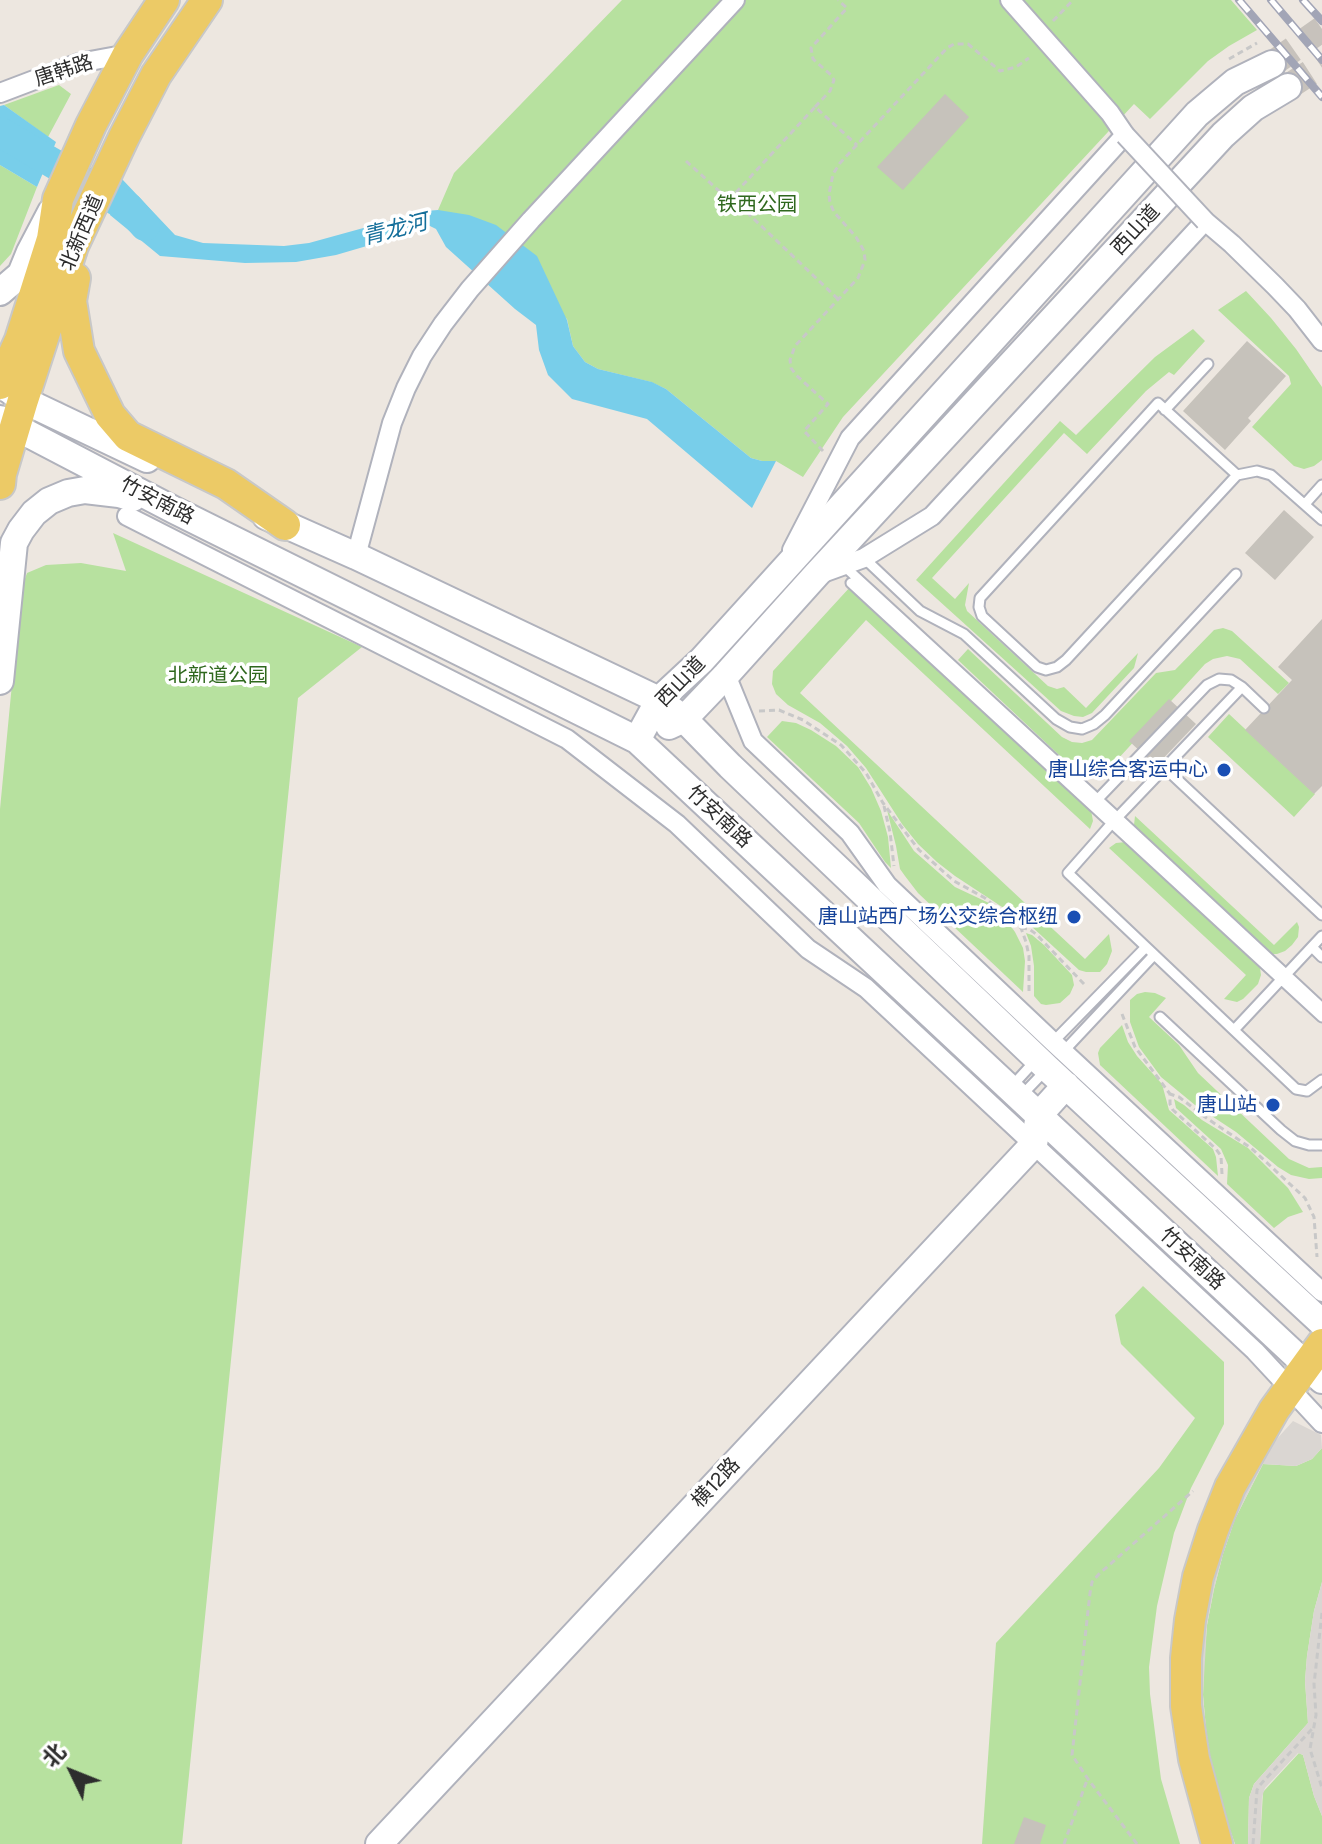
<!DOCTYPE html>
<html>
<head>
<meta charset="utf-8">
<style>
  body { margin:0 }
  #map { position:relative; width:1322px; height:1844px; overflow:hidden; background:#ede7e0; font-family:Figtree,"Noto Sans SC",sans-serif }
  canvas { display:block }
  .north { position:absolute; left:32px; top:1732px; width:80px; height:80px; -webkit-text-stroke:6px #fff; paint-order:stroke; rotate:313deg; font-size:22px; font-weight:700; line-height:32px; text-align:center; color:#2d2d2d }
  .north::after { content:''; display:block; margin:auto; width:28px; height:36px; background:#2d2d2d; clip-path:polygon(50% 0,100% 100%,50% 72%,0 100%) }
</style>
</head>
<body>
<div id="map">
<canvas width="1322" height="1844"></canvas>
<div class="north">北</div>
</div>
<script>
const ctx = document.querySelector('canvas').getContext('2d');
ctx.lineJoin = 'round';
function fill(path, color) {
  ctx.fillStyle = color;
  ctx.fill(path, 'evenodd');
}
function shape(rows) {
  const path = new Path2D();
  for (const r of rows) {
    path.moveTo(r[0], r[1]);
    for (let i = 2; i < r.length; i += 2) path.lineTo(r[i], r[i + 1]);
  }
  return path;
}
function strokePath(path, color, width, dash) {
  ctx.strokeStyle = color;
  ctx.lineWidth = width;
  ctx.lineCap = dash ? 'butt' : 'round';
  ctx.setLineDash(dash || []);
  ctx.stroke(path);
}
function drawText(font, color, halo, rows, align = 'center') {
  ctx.font = font + ' Figtree,"Noto Sans SC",sans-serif';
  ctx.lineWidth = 7;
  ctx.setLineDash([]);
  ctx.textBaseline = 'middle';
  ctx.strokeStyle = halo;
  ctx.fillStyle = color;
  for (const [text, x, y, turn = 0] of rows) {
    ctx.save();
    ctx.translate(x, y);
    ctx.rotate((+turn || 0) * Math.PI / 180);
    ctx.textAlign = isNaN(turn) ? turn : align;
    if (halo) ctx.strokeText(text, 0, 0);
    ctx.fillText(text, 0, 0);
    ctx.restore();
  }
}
fill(shape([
  [622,0,1231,0,1257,30,1229,46,1208,61,1150,119,1134,104,843,417,803,477,776,461,762,461,751,458,666,389,651,382,598,369,585,362,573,346,567,319,438,210,454,173],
  [59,85,71,94,48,137,4,105],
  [0,165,37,187,11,254,0,266],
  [1246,291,1271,318,1296,349,1322,387,1322,460,1314,466,1304,469,1294,466,1252,427,1291,384,1289,376,1218,310],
  [1193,329,1205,341,1174,375,1169,372,1146,391,1087,454,1064,433,932,578,955,599,969,583,965,605,967,611,1048,686,1057,689,1064,687,1086,708,1138,653,1134,668,1092,713,1083,717,1074,716,1061,711,916,580,1060,421,1076,435,1155,357],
  [113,533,362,647,298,698,182,1844,0,1844,0,809,21,590,27,573,46,565,81,563,126,571],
  [851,586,1091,810,1093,821,1090,829,866,620,800,693,1085,959,1109,934,1112,951,1107,964,1100,972,1086,972,1079,970,1031,926,955,876,937,862,918,844,902,824,866,768,847,746,820,723,788,705,776,694,772,684,773,671],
  [1223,628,1232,631,1289,683,1278,694,1240,659,1227,656,1213,659,1205,664,1106,772,1098,777,1088,777,1077,772,958,660,968,649,1062,737,1072,742,1082,743,1092,740,1156,673,1175,670,1214,630],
  [1229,714,1315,794,1294,817,1208,737],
  [782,721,796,723,811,730,836,746,858,767,871,788,881,811,888,837,891,868,885,862,859,823,767,737],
  [887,810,914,851,955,887,989,903,1004,917,1015,932,1023,948,1025,961,1023,992,918,893,905,876,900,869,896,846],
  [1135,816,1274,945,1297,922,1299,927,1298,937,1292,945,1285,951,1277,954,1271,954,1137,829,1134,825],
  [1126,842,1260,968,1261,975,1258,984,1243,999,1237,1002,1224,999,1246,975,1109,848,1116,843],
  [1026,933,1032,935,1044,945,1072,975,1074,985,1070,994,1060,1003,1046,1005,1041,1004,1034,996,1034,966,1031,946],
  [1145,992,1155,993,1166,998,1149,1017,1179,1045,1198,1073,1289,1159,1309,1168,1322,1167,1322,1178,1309,1179,1291,1175,1278,1167,1236,1132,1195,1105,1161,1077,1139,1047,1130,1022,1130,1000,1137,994],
  [1122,1025,1128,1042,1137,1056,1162,1084,1169,1110,1213,1149,1216,1157,1218,1176,1100,1065,1098,1053,1100,1048],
  [1174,1099,1184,1105,1202,1120,1248,1148,1288,1188,1303,1212,1288,1217,1274,1228,1227,1184,1228,1165,1221,1149,1176,1108],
  [1143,1286,1224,1362,1224,1424,1191,1488,1174,1533,1157,1606,1149,1667,1150,1694,1161,1779,1180,1844,982,1844,996,1643,1159,1468,1195,1418,1121,1344,1115,1315],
  [1322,1448,1322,1582,1314,1611,1307,1656,1305,1681,1308,1723,1254,1784,1249,1798,1248,1844,1235,1844,1218,1795,1211,1762,1206,1729,1203,1695,1204,1662,1207,1625,1214,1589,1223,1554,1235,1519,1263,1464,1296,1466,1312,1459],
  [1299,1753,1303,1755,1314,1796,1322,1816,1322,1844,1260,1844,1263,1792]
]), '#b7e19f');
fill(shape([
  [1293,1421,1321,1435,1322,1448,1312,1459,1296,1466,1263,1464,1235,1519,1223,1554,1214,1589,1207,1625,1203,1695,1206,1729,1211,1762,1218,1795,1235,1844,1231,1844,1202,1732,1199,1665,1209,1592,1218,1557,1243,1494,1257,1466,1275,1441],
  [1322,1582,1322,1816,1314,1796,1303,1755,1298,1753,1265,1788,1262,1797,1260,1844,1248,1844,1249,1798,1254,1784,1308,1723,1305,1681,1307,1656,1314,1611]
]), '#dad6d2');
fill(shape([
  [4,105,56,142,37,187,0,165,0,106],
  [122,179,175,235,203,243,284,246,309,243,425,211,438,210,469,215,496,225,537,256,567,320,573,346,585,362,598,369,652,382,666,389,751,458,762,461,776,461,752,508,647,419,572,399,548,375,539,350,536,325,515,309,446,247,436,229,430,226,416,227,377,243,336,255,296,262,245,263,160,256,110,215]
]), '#78ceea');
strokePath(shape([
  [0,132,129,208,145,226]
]), '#78ceea', 30);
fill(shape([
  [945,94,969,117,903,190,877,167],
  [1247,341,1286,376,1248,418,1251,421,1225,450,1183,411],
  [1284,510,1314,537,1275,580,1245,553],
  [1322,619,1322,786,1314,794,1245,730,1292,680,1278,667],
  [1169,699,1196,724,1156,766,1129,741],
  [1024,1817,1046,1825,1040,1844,1014,1844]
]), '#c6c2bb');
strokePath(shape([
  [1272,64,1322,29],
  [1288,87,1322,65]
]), '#c7c2bc', 26, [26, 13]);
const lane = shape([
  [1158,403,1237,475,1066,660,1057,667,1046,670,1037,667,982,616,979,607,980,598,1158,403],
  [1165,410,1208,364],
  [1237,475,1257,471,1271,475,1322,520],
  [1305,504,1322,485],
  [864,558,920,611,964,634,1056,719,1070,727,1082,729,1094,724,1105,715,1236,574],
  [844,566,1118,818,1322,1008],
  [851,583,1322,1017],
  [1242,687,1113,822,1068,873,1296,1089,1307,1091,1322,1080],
  [1165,768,1322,915],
  [1096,801,1207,685,1219,679,1231,680,1242,687,1264,708],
  [1312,947,1322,957],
  [1160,1017,1281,1130,1295,1141,1309,1145,1322,1145],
  [1234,1030,1322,936],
  [1053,1042,1145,948],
  [1063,1052,1154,955],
  [1012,1086,1034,1062],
  [1022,1095,1045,1071]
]);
const street = shape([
  [0,93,79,63,128,54],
  [127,516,567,739,677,824,808,949,866,988,1255,1351,1322,1423],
  [792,550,850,438,1125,135,1110,113,1010,0],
  [356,556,392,423,406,388,422,356,443,324,470,289,531,220,735,0],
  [820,574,864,558,932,516,1205,221,1232,244,1275,286,1297,309,1322,341],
  [726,675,753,741,850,833,887,885,1053,1042,1322,1292]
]);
const secondary = shape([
  [0,292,21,274,30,252,51,212],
  [8,389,23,400,147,459],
  [0,419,174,510,637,740,1322,1380],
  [266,516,356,556,659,700,684,719,730,766,1047,1068,1322,1323],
  [0,681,14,543,21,530,34,513,49,501,68,493,85,490,119,494,133,498],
  [669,726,684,719,726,675,816,575,1223,135,1253,108,1288,87],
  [637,740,659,700,701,661,1197,114,1235,82,1272,64],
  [379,1844,1034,1144,1039,1115,1066,1085]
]);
const primary = shape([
  [75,278,71,301,79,351,110,415,128,436,226,484,285,525],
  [0,384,20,340,52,239,58,199,91,125,128,54,164,0],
  [0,484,1,474,23,400,73,246,124,137,156,75,207,0],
  [1217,1844,1194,1759,1186,1706,1186,1658,1190,1620,1198,1577,1213,1530,1230,1487,1274,1410,1322,1344]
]);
strokePath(lane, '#b0b2bc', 13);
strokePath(street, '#b0b2bc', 22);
strokePath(secondary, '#b0b2bc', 30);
strokePath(primary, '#c8c8c8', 34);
strokePath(shape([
  [1053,21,1073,0],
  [1229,59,1257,43],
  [815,107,830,91,834,80,831,75,813,59,811,48,847,8,838,0],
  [686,161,729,200,736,202,838,299],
  [729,200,815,107,857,145],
  [823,451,804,431,828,404,796,375,791,368,790,360,795,346,858,278,865,260,864,251,856,237,834,212,830,203,829,194,833,174,840,163,947,48,954,44,968,44,1000,71,1016,67,1029,58],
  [759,711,779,710,803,720,841,745,866,773,883,803,919,850,954,881,985,898,1021,928,1026,942,1029,956,1029,995],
  [884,806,890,832,894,866],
  [1021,928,1029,929,1036,934,1084,984],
  [1122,1014,1135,1047,1170,1094],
  [1222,1174,1221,1156,1216,1149,1173,1110,1170,1104,1170,1094,1179,1097,1205,1117,1251,1148,1305,1198,1314,1217,1317,1257],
  [1322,1613,1314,1684,1316,1715,1310,1749,1322,1788],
  [1064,1844,1087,1780],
  [1137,1844,1088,1779,1072,1755,1090,1593,1092,1582,1099,1574,1193,1491],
  [1253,1844,1257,1790,1260,1785,1312,1729]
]), '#c8c8c8', 3, [6, 4]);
strokePath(lane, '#fff', 9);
strokePath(street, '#fff', 18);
strokePath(secondary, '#fff', 26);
strokePath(primary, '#ecca66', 30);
const rail = shape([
  [1239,0,1322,97],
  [1271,0,1322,60],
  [1303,0,1322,21]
]);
strokePath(rail, '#a2a5b6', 8);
strokePath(rail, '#fff', 5, [15]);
const streetBridge = shape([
  [1125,135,1205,221]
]);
strokePath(streetBridge, '#b0b2bc', 22, []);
strokePath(streetBridge, '#fff', 18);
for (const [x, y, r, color] of [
  [1224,770,8,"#1a4fb4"],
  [1074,917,8,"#1a4fb4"],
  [1273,1105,8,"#1a4fb4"]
]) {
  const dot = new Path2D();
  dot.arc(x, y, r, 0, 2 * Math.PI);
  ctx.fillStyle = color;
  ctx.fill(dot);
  strokePath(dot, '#fff', 3);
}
drawText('20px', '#2d2d2d', '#fff', [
  ["唐韩路",64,71,-18],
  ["西山道",1136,230,-47],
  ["北新西道",82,233,-67],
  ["竹安南路",157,501,27],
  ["西山道",681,682,-46],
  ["竹安南路",719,817,43],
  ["竹安南路",1192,1259,43],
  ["横12路",716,1483,-47]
]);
drawText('20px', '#2f681e', '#fff', [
  ["铁西公园",757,205],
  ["北新道公园",218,676]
]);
drawText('20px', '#164399', '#fff', [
  ["唐山综合客运中心",1208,770],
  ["唐山站西广场公交综合枢纽",1058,917],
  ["唐山站",1257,1105]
], 'right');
drawText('italic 22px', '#136e9a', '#fff', [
  ["青龙河",395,230,-14]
]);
</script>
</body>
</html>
